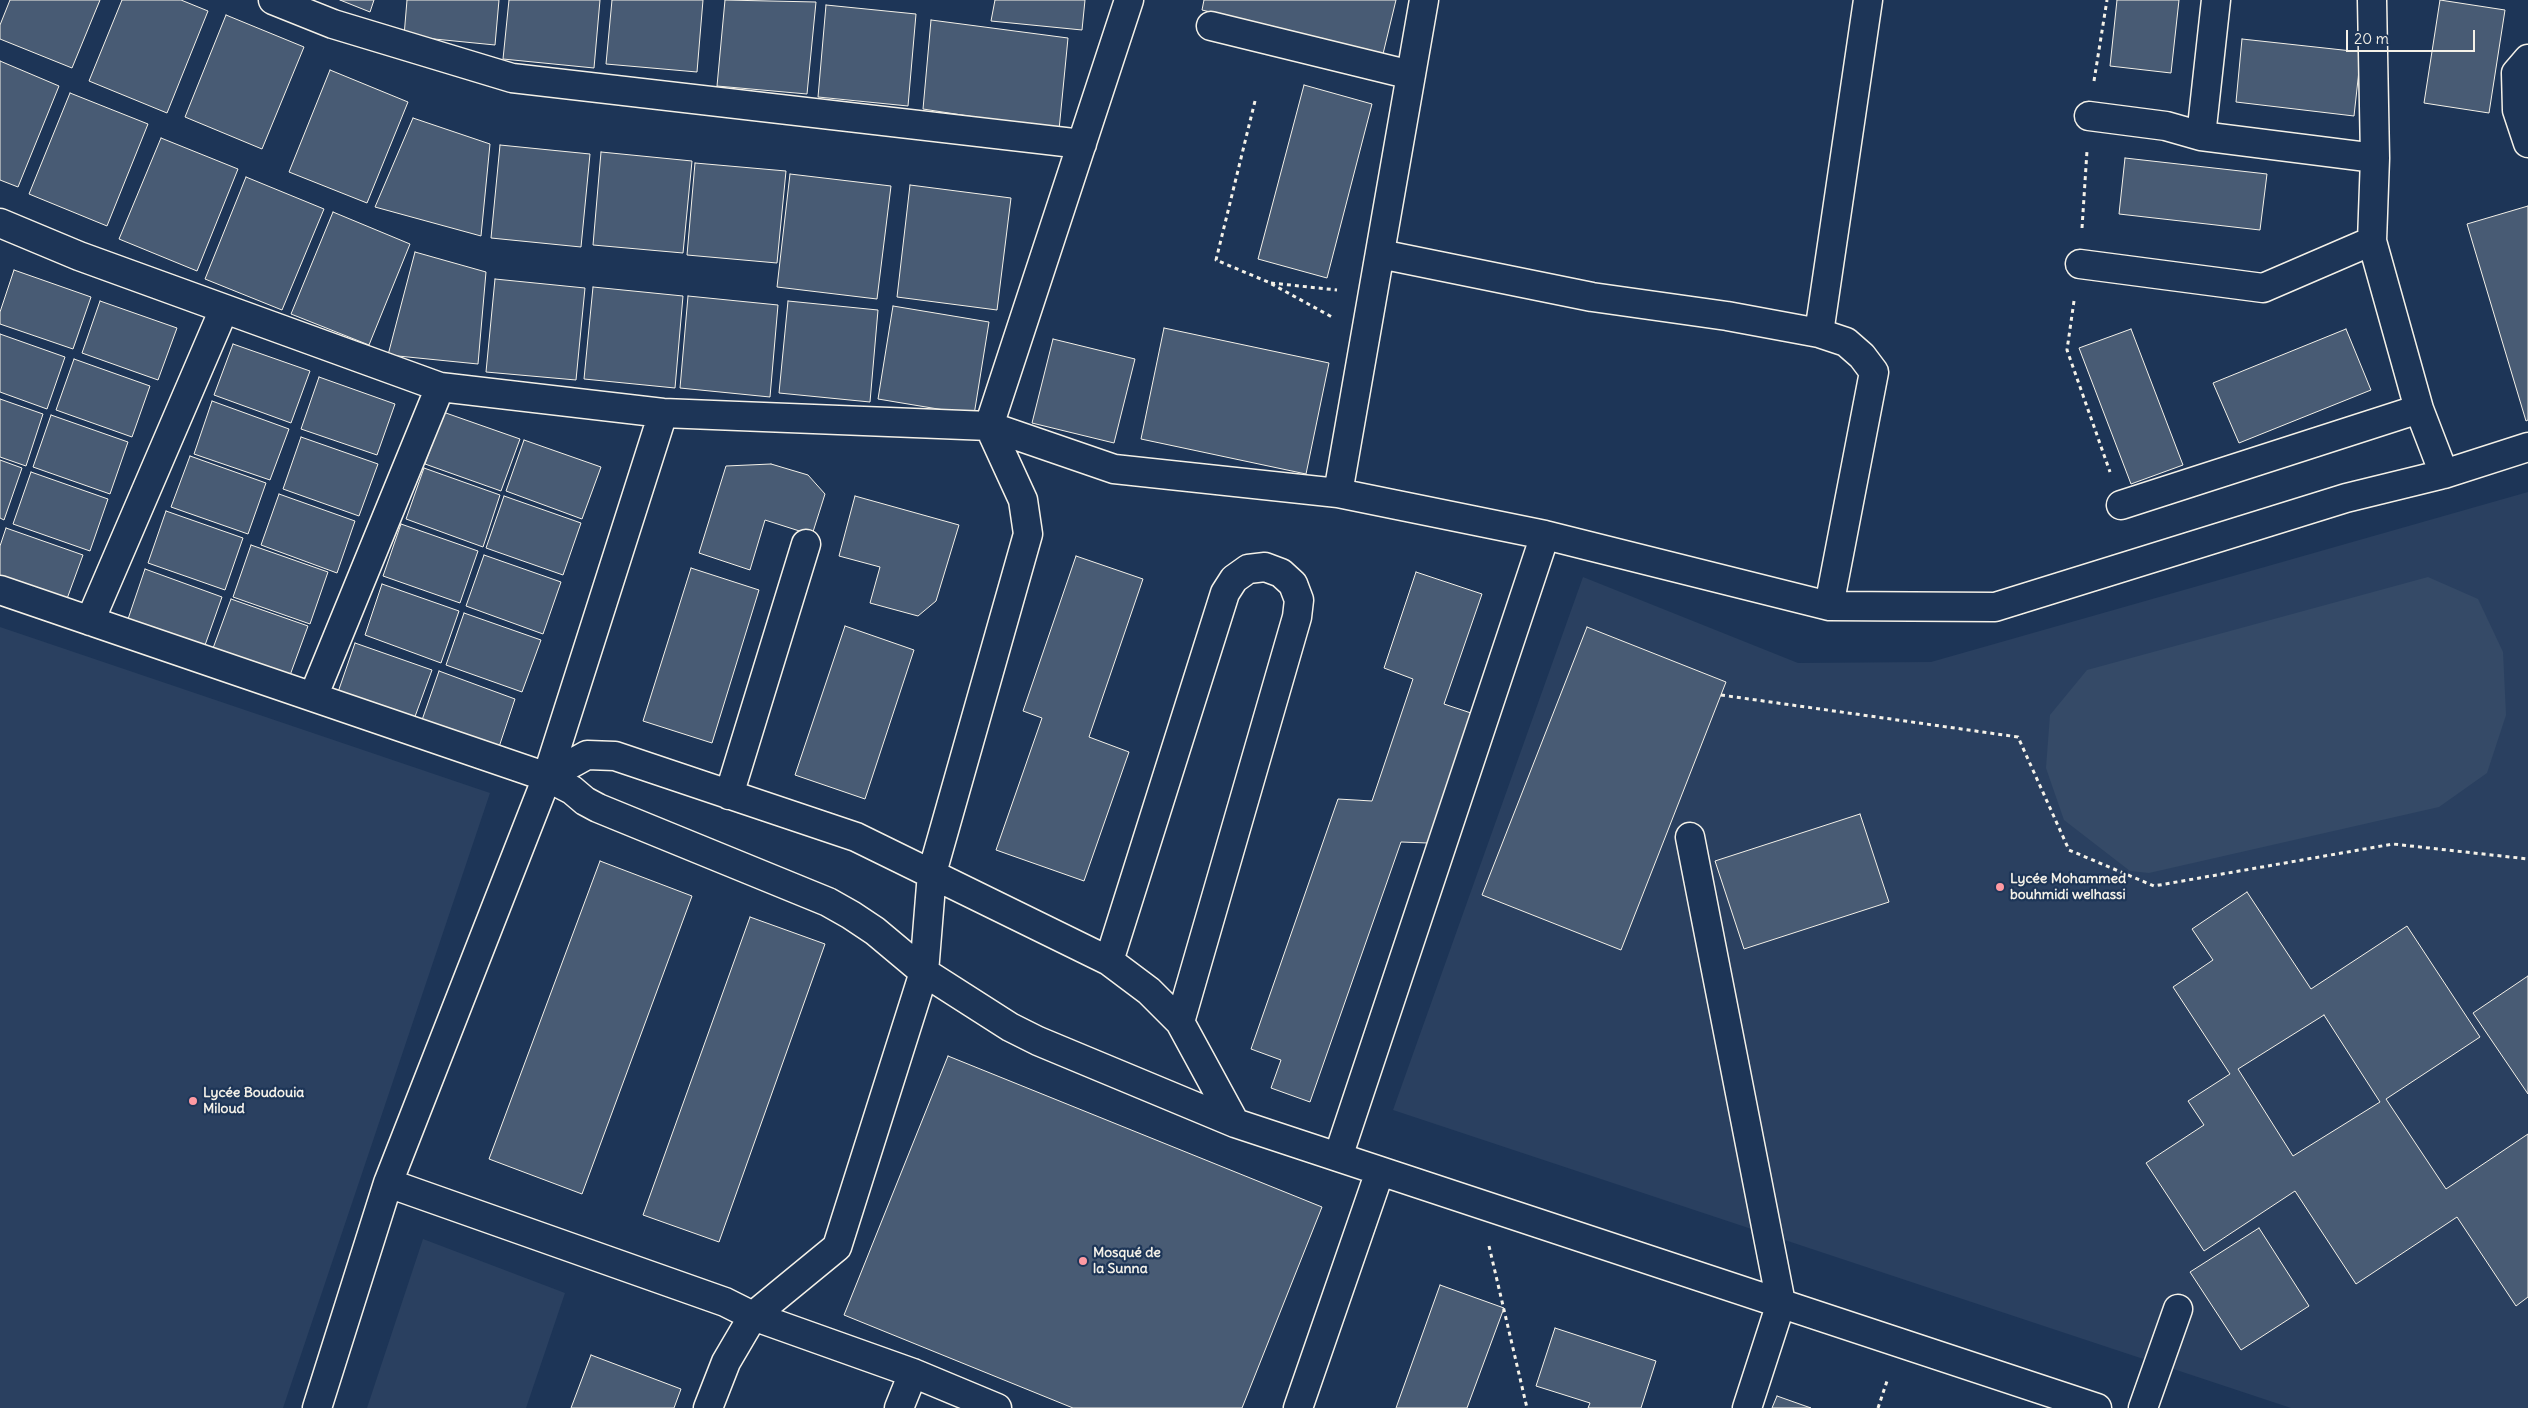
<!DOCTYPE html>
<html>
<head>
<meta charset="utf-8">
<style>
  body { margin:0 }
  #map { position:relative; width:2528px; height:1408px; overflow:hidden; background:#1d3557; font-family:Delius,sans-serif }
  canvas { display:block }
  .scale { position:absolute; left:2346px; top:30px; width:129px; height:22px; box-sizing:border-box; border:2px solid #f4f1e8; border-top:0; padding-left:6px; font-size:15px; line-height:18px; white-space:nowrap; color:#f4f1e8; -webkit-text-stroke:4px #1d3557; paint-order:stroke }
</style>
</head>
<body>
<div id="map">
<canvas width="2528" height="1408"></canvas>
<div class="scale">20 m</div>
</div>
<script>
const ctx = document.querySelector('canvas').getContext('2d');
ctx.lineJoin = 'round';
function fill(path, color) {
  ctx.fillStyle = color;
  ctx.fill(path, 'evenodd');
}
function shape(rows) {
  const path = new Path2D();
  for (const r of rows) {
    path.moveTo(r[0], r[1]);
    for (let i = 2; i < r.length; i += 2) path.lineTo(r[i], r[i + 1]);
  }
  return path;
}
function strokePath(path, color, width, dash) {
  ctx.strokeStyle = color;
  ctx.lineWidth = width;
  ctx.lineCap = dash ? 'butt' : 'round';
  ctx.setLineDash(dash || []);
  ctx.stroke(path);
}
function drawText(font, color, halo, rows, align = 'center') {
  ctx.font = font + ' Delius,sans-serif';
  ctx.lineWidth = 4.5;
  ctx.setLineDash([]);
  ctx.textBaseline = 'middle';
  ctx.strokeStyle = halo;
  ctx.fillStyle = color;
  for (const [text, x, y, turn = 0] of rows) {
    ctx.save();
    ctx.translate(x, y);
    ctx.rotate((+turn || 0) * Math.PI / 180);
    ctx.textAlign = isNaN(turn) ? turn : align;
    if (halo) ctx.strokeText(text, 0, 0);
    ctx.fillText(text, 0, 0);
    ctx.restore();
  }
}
fill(shape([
  [2528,492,2528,1408,2291,1408,1393,1110,1583,577,1798,663,1931,662],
  [0,627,490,793,283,1408,0,1408],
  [423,1239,565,1293,526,1408,367,1408]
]), '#2a4060');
fill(shape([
  [2428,577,2478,599,2503,652,2506,715,2487,773,2439,807,2149,873,2130,871,2064,820,2046,768,2050,715,2087,670]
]), '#354a67');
const building = shape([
  [10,0,100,0,72,68,0,39,0,25,10,0],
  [122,0,181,0,208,11,167,113,89,81,122,0],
  [340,0,374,0,370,12,340,0],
  [407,0,499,0,495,45,404,36,407,0],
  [509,0,600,0,594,68,503,59,509,0],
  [612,0,703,0,697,72,606,64,612,0],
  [725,0,816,2,807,94,717,86,725,0],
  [995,0,1085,0,1082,30,991,21,995,0],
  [1204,0,1396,0,1383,54,1202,10,1204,0],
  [2117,0,2179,0,2171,73,2110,66,2117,0],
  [2440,0,2505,10,2489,113,2424,103,2440,0],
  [826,5,916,14,908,106,818,97,826,5],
  [226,15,304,47,262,149,185,117,226,15],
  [931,20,1068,38,1059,130,923,109,931,20],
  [2242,39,2361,52,2354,116,2236,102,2242,39],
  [0,61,59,86,18,187,0,180,0,61],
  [330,70,408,102,367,203,289,172,330,70],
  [1304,85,1372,104,1327,278,1258,259,1304,85],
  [70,93,148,124,107,226,29,194,70,93],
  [413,118,490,144,481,236,375,207,413,118],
  [161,138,238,169,197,271,119,239,161,138],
  [500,145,590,154,581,247,491,238,500,145],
  [601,152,692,161,683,253,593,245,601,152],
  [2125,158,2267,174,2260,230,2119,214,2125,158],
  [695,163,786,171,777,263,687,255,695,163],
  [790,174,891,186,877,299,777,287,790,174],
  [246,177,324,209,282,310,205,279,246,177],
  [910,185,1011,198,997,310,897,297,910,185],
  [2528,206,2528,420,2526,421,2467,224,2528,206],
  [333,212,410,244,369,345,291,314,333,212],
  [415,252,486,272,478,364,388,355,415,252],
  [14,270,91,297,73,349,0,324,0,312,14,270],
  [495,279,585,288,576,380,486,372,495,279],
  [593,287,683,296,675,388,584,379,593,287],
  [688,296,778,305,770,397,680,388,688,296],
  [100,301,177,328,158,380,82,353,100,301],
  [788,301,878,310,870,402,779,393,788,301],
  [893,306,989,322,974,415,878,399,893,306],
  [1164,328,1329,363,1306,474,1141,439,1164,328],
  [2131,329,2183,465,2131,484,2079,348,2131,329],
  [2346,329,2371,390,2239,443,2213,383,2346,329],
  [0,334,65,357,47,409,0,392,0,334],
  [1053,339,1135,359,1114,443,1032,423,1053,339],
  [233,344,310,371,291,423,214,395,233,344],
  [74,359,150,386,132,437,56,410,74,359],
  [319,377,395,404,377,455,301,429,319,377],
  [0,399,43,414,26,466,0,457,0,399],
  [212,401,289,429,270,480,194,454,212,401],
  [443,412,520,439,501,491,425,464,443,412],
  [51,415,128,442,110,494,33,467,51,415],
  [301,437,378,464,359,516,283,489,301,437],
  [524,440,601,467,582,519,506,491,524,440],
  [190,456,266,483,248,534,171,507,190,456],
  [0,460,22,468,4,520,0,518,0,460],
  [771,464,808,475,825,494,812,535,765,520,750,570,699,553,726,466,771,464],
  [424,468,500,495,483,547,406,519,424,468],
  [31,472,108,499,90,551,13,524,31,472],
  [279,494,355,521,337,573,261,545,279,494],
  [504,496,581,523,563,575,486,548,504,496],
  [855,496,959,525,936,601,918,616,870,603,880,567,839,556,855,496],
  [166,511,243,538,225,590,148,563,166,511],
  [401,524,478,551,460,603,383,576,401,524],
  [6,528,83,555,64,607,0,584,0,546,6,528],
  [251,545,328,572,310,624,233,597,251,545],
  [484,555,561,582,543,634,466,606,484,555],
  [1076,556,1143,579,1089,737,1129,752,1084,881,996,850,1042,718,1023,711,1076,556],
  [691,568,759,590,712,743,643,721,691,568],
  [145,569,222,597,204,648,127,622,145,569],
  [1416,572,1482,594,1444,704,1471,713,1428,843,1401,842,1310,1102,1271,1088,1281,1060,1251,1049,1338,799,1372,801,1413,679,1384,668,1416,572],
  [382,584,459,611,441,663,365,635,382,584],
  [231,599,308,626,289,678,212,651,231,599],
  [464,613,541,640,522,692,446,665,464,613],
  [845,626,914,650,865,799,795,775,845,626],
  [1587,627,1726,682,1621,950,1482,895,1587,627],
  [355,643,432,670,413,722,337,695,355,643],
  [439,671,515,699,498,750,421,723,439,671],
  [1860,814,1889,902,1744,949,1715,861,1860,814],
  [600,861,692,896,582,1194,489,1159,600,861],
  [2247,892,2311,989,2407,926,2480,1037,2386,1099,2446,1189,2528,1134,2528,1297,2516,1306,2457,1217,2356,1284,2295,1191,2204,1251,2146,1163,2204,1125,2188,1101,2230,1074,2173,987,2213,960,2192,929,2247,892],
  [2324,1015,2380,1102,2293,1156,2238,1069,2324,1015],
  [750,917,825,944,719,1242,643,1215,750,917],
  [2528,976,2528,1094,2473,1013,2528,976],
  [948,1056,1322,1207,1242,1408,1073,1408,844,1315,948,1056],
  [2259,1228,2309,1306,2241,1350,2190,1272,2259,1228],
  [1440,1285,1504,1308,1467,1408,1396,1408,1440,1285],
  [1555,1328,1656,1361,1641,1408,1588,1408,1590,1403,1536,1386,1555,1328],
  [591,1355,681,1389,674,1408,571,1408,591,1355],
  [1777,1396,1811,1408,1772,1408,1777,1396]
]);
fill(building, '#485b74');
strokePath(building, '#f4f1e8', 1);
const minor = shape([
  [273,0,333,24,512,78,1082,144],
  [2372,0,2375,158,2372,241],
  [1211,26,1411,75],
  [2528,59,2516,73,2517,110,2528,143],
  [2089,116,2166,126,2201,136,2216,0],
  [2201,136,2375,158],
  [0,223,79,256,440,387,663,413,989,426,1114,469,1338,493,1545,535,1829,606,1995,607,2346,498,2444,474,2528,447],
  [1380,254,1592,297,1727,316,1819,333,1846,342,1862,356,1874,372,1829,606],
  [2080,264,2263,288,2372,241,2419,409,2444,474],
  [1819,333,1868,0],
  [1338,493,1424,0],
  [2121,505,2419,409],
  [0,590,547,777,572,790,585,801,598,808,828,902,851,915,875,931,924,972,1010,1027,1038,1041,1235,1123,2097,1408],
  [90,621,224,309],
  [313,697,440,387],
  [547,777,587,755,615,756,856,837,1109,961,1149,991,1180,1022,1235,1123],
  [729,795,806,544],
  [1690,837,1781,1303,1747,1408],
  [1109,961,1225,593,1234,579,1248,569,1265,567,1281,573,1293,584,1299,600,1297,617,1180,1022],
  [1338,1157,1545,535],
  [388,1183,725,1302,753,1316,913,1373,997,1408],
  [317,1408,388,1183,547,777,663,413],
  [708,1408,726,1362,753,1316,837,1247,924,972,932,873,1028,534,1023,500,989,426,1129,0],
  [899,1408,913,1373],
  [1298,1408,1380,1171],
  [2143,1408,2178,1309]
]);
strokePath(minor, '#f4f1e8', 31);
strokePath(shape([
  [2094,81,2107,0],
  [1255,101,1216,260,1268,282,1332,317],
  [2082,228,2087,151],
  [1271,283,1337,290],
  [2074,301,2067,350,2110,472],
  [1721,695,2018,737,2069,850,2154,886,2393,844,2528,859],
  [1489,1246,1527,1408],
  [1878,1408,1888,1378]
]), '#f4f1e8', 3, [4, 4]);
strokePath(minor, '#1d3557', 28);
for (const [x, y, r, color] of [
  [2000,887,5,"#ff9aa2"],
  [193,1101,5,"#ff9aa2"],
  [1083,1261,5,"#ff9aa2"]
]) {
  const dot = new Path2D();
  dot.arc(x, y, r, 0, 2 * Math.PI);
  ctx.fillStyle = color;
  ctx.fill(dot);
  strokePath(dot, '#1d3557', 2);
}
drawText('bold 14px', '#f4f1e8', '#1d3557', [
  ["Lycée Mohammed",2010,879],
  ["bouhmidi welhassi",2010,895],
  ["Lycée Boudouia",203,1093],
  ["Miloud",203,1109],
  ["Mosqué de",1093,1253],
  ["la Sunna",1093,1269]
], 'left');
</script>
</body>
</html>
